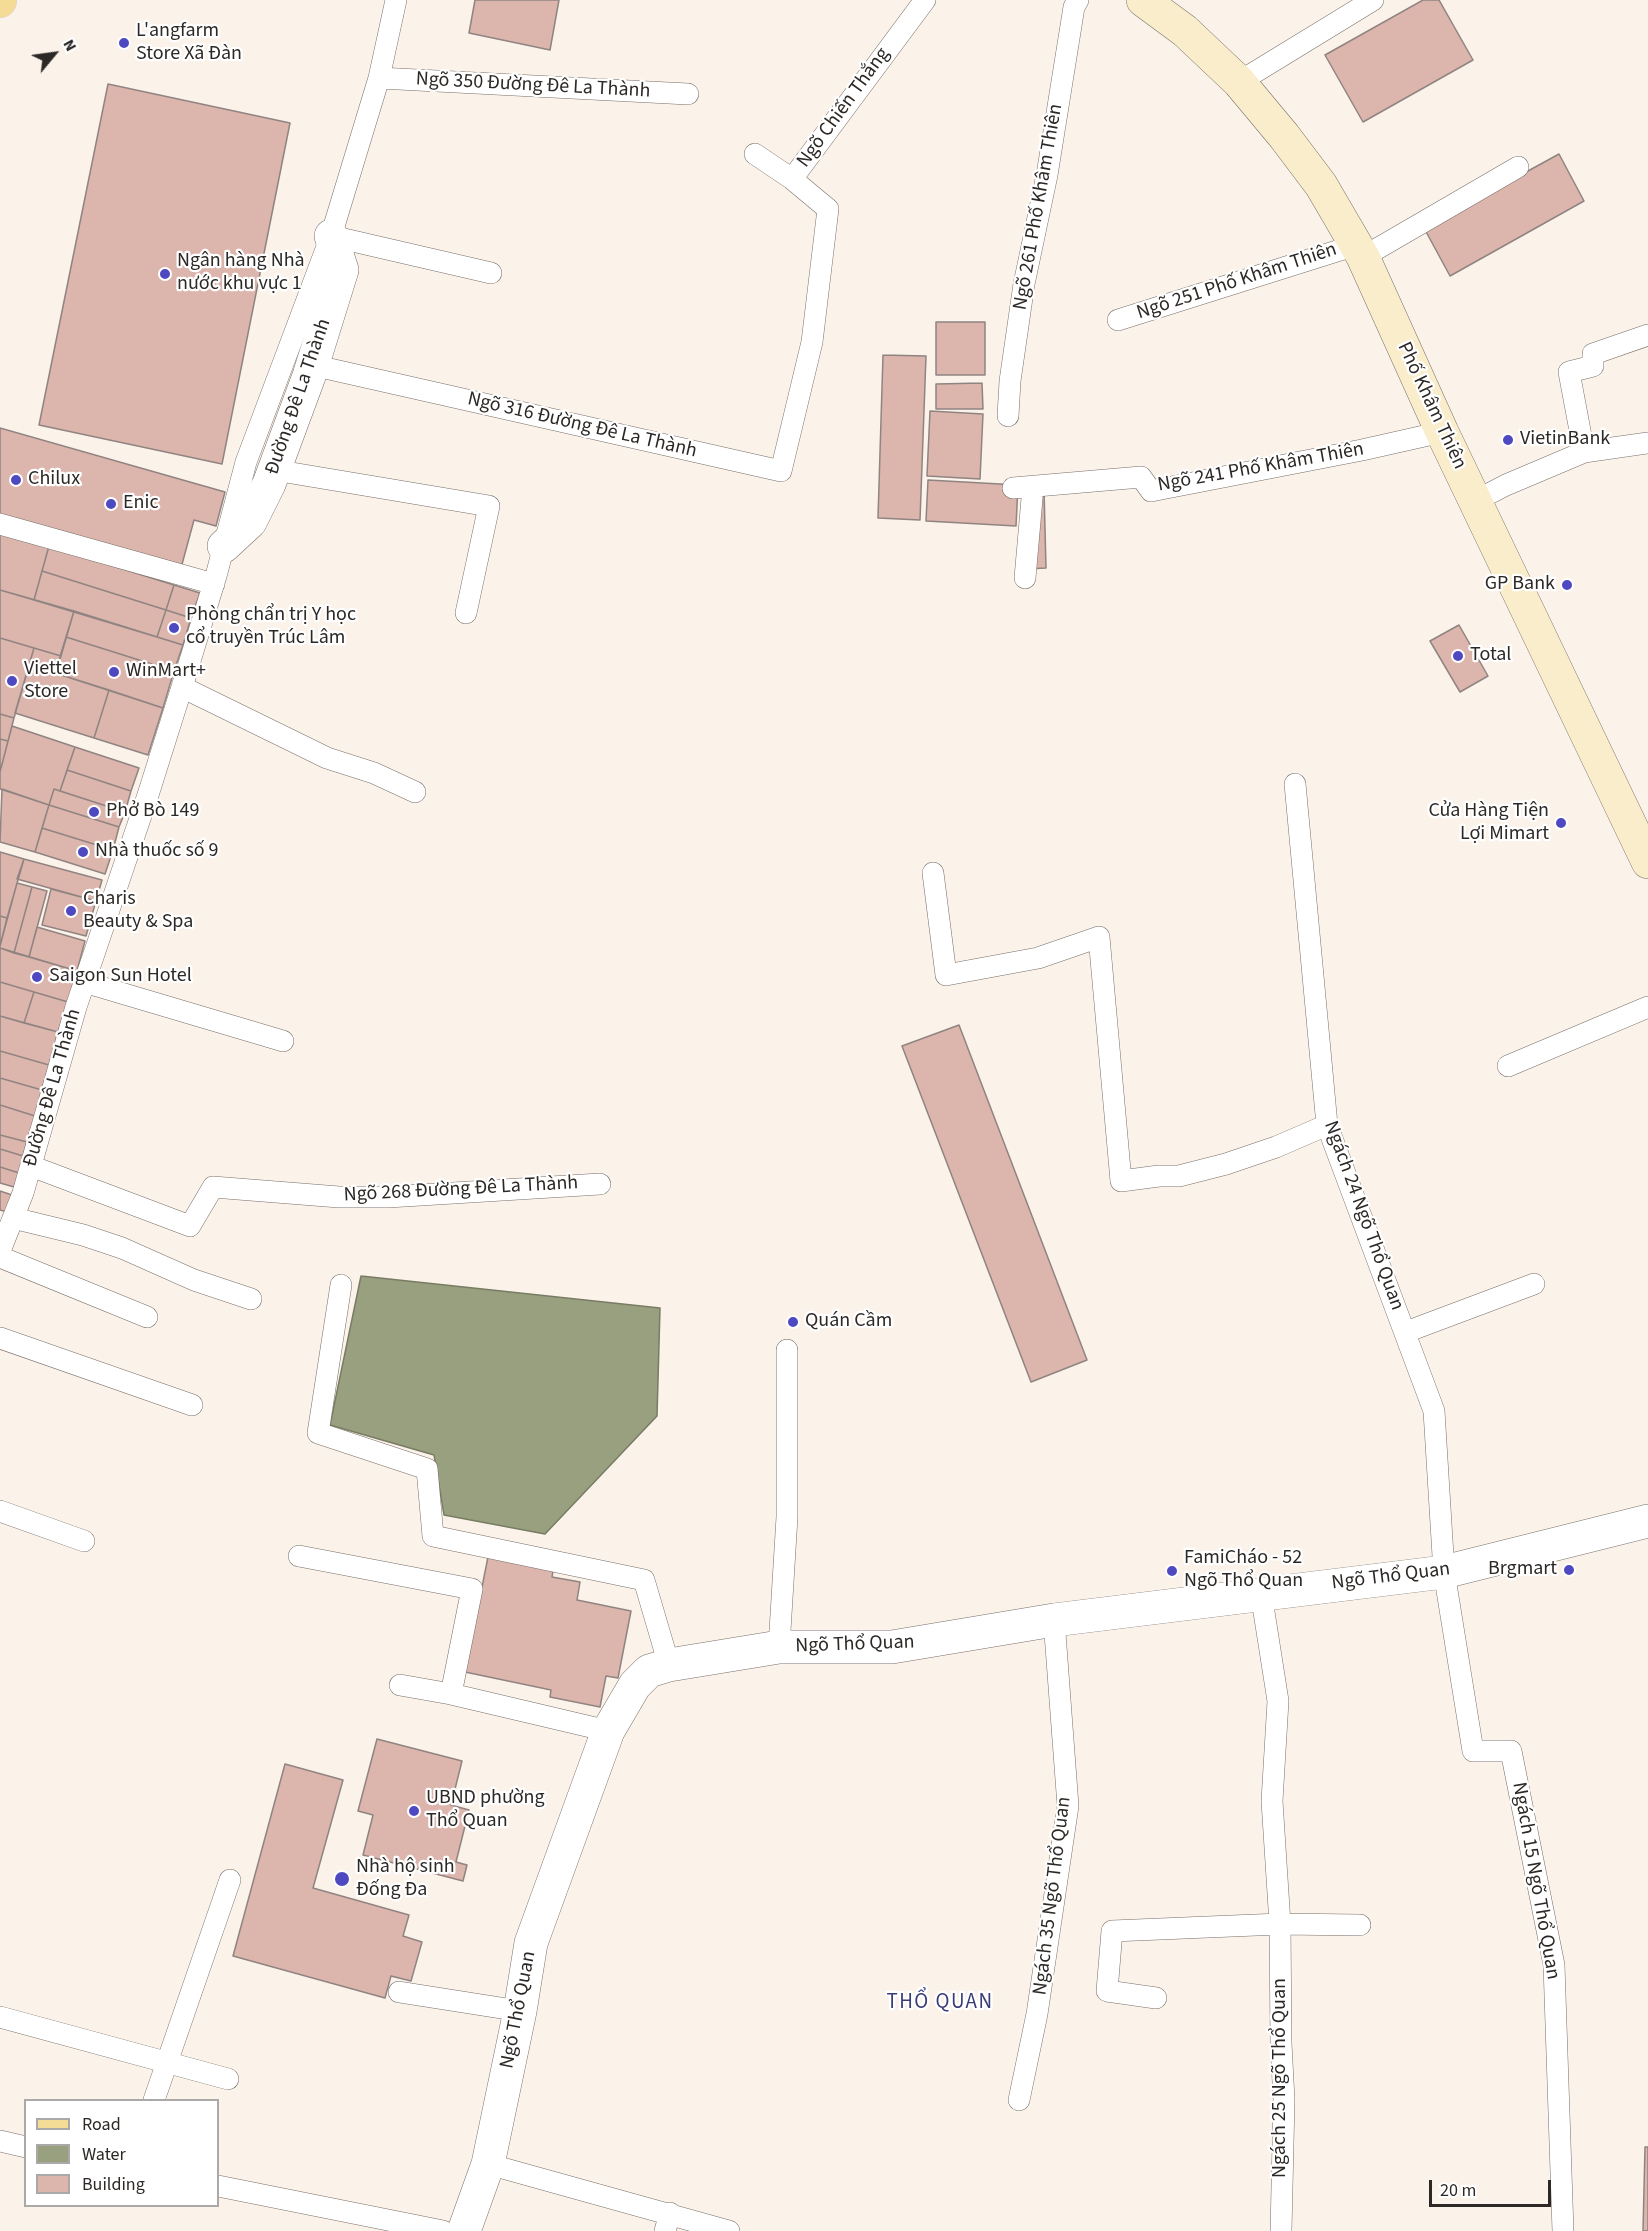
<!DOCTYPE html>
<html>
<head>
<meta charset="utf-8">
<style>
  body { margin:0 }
  #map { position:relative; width:1648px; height:2231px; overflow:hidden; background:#fbf2ea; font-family:"Source Sans 3",sans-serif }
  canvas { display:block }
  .legend { position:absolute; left:24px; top:2099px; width:195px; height:108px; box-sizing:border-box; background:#fff; border:2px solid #aba9a8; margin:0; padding:8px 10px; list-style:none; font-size:18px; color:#2c2826 }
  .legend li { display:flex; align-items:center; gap:12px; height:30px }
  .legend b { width:30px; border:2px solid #aba9a8 }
  .north { position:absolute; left:24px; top:24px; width:60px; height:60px; -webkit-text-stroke:4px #fff; paint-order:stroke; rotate:61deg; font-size:16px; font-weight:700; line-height:24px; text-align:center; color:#2c2826 }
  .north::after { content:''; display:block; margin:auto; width:21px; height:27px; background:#2c2826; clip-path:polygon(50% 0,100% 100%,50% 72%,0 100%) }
  .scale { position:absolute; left:1429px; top:2180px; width:122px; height:27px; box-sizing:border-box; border:3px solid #2c2826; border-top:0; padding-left:8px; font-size:18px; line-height:21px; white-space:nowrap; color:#2c2826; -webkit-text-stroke:4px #fff; paint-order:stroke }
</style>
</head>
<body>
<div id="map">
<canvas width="1648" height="2231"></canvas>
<ul class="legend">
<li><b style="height:8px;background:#f4dc97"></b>Road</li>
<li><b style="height:16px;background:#98a07f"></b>Water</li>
<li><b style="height:16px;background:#dcb5ac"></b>Building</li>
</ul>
<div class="north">N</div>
<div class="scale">20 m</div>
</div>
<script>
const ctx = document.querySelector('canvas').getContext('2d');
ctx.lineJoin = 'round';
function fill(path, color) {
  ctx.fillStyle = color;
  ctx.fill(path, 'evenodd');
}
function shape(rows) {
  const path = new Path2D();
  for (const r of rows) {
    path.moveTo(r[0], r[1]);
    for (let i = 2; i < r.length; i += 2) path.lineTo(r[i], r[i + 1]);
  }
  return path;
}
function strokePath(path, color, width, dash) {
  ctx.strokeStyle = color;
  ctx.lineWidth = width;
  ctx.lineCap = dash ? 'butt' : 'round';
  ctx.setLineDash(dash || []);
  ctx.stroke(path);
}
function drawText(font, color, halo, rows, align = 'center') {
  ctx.font = font + ' "Source Sans 3",sans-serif';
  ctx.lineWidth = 4.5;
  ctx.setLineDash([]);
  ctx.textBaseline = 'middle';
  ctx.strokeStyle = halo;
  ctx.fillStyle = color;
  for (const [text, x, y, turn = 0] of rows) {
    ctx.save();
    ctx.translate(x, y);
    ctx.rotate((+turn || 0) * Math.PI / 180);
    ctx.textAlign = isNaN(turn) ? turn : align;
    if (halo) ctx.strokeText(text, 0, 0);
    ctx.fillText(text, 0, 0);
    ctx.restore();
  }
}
const water = shape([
  [361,1276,660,1308,657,1416,545,1534,444,1515,434,1455,330,1425,361,1276]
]);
fill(water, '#98a07f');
strokePath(water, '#787c64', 1.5);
const building = shape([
  [475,0,559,0,550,50,469,33,475,0],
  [1423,0,1439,0,1473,60,1363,122,1325,55,1423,0],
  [108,84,290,123,222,464,39,425,108,84],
  [1559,154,1584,201,1450,276,1424,228,1559,154],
  [936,322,985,322,985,375,936,375,936,322],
  [883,355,926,356,920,520,878,518,883,355],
  [982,383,983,409,936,409,936,384,982,383],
  [930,411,983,414,980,479,927,476,930,411],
  [0,428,225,492,216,526,194,520,181,568,0,516,0,428],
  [928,480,1018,485,1016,526,926,521,928,480],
  [1044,489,1046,568,1026,569,1024,490,1044,489],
  [0,531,49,546,34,600,0,590,0,531],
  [49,546,174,585,166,610,42,571,49,546],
  [42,571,166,610,157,637,34,600,42,571],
  [174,585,200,593,191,618,166,610,174,585],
  [0,590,74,611,61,656,0,638,0,590],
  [166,610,191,618,183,645,157,637,166,610],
  [74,611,183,645,174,671,66,637,74,611],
  [1459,625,1488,676,1460,692,1430,641,1459,625],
  [66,637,174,671,163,708,55,673,66,637],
  [0,638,34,648,14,718,0,714,0,638],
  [34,648,61,656,55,673,109,690,94,738,15,713,34,648],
  [109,690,163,708,148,755,94,738,109,690],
  [0,714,14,718,8,741,0,739,0,714],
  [12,726,75,747,60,791,54,789,49,805,0,789,0,772,12,726],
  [0,739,8,741,0,772,0,739],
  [75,747,139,768,131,791,67,770,75,747],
  [67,770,131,791,125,812,60,791,67,770],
  [2,789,49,805,35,852,0,842,2,789],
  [54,789,125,812,119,827,49,805,54,789],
  [49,805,119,827,113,850,42,828,49,805],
  [42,828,113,850,105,874,35,852,42,828],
  [0,852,24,859,7,918,0,916,0,852],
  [24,859,102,880,96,901,17,879,24,859],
  [17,883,32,887,14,953,0,948,0,946,17,883],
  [32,887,47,891,29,957,14,953,32,887],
  [51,889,96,901,86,936,42,925,51,889],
  [0,916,7,918,0,946,0,916],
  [37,927,85,941,77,971,29,957,37,927],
  [0,948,77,971,68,1002,0,982,0,948],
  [0,982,34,992,24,1023,0,1016,0,982],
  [34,992,68,1002,58,1032,24,1023,34,992],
  [0,1016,58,1032,49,1065,0,1051,0,1016],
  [959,1025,1087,1360,1031,1382,902,1046,959,1025],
  [0,1051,49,1065,42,1090,0,1078,0,1051],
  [0,1078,42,1090,35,1116,0,1105,0,1078],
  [0,1105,35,1116,27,1142,0,1135,0,1105],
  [0,1135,27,1142,23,1156,0,1149,0,1135],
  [0,1149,23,1156,19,1173,0,1167,0,1149],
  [0,1167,19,1173,14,1187,0,1183,0,1167],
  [0,1191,12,1195,7,1212,0,1210,0,1191],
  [488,1557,553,1571,552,1577,580,1582,577,1600,631,1611,618,1678,606,1676,600,1707,550,1697,551,1690,465,1672,488,1557],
  [377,1739,462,1761,451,1805,469,1810,456,1862,467,1865,463,1881,363,1855,373,1815,358,1811,377,1739],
  [285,1764,343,1780,313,1888,409,1915,403,1936,422,1942,411,1981,391,1976,385,1998,233,1956,285,1764],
  [1645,2147,1648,2147,1648,2231,1643,2231,1645,2147]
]);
fill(building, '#dcb5ac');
strokePath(building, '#908482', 1.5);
const service = shape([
  [379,78,688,94],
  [1239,82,1373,0],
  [755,154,792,179],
  [331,236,491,273],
  [1363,257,1518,167],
  [1118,320,1356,245],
  [312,365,781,471,812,342,828,209,792,179,925,0],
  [1008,416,1010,381,1024,284,1047,175,1074,7,1078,0],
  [1584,452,1569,372,1593,366,1593,354,1648,335],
  [274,470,489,506,466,613],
  [1013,488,1141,477,1151,491,1362,450,1442,432],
  [1475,501,1506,485,1584,452,1648,443],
  [0,524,214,584],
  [1025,578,1033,487],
  [182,687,327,758,374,773,415,792],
  [1295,784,1327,1125,1434,1411,1444,1572,1473,1751,1511,1751,1554,1965,1563,2231],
  [933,873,946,975,1038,958,1099,937,1121,1181,1159,1176,1179,1176,1226,1164,1276,1147,1327,1125],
  [84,982,283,1041],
  [1508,1066,1648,1007],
  [31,1166,190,1226,213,1187,339,1197,388,1197,600,1184],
  [13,1218,83,1235,122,1248,194,1280,251,1299],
  [0,1251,23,1193,76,1007,148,795,182,687,216,576,246,462,331,236,379,78,396,0],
  [0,1257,147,1317],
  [341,1285,318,1433,427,1469,433,1536,644,1580,669,1665],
  [1406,1332,1534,1284],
  [0,1338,192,1405],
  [0,1511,84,1541],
  [299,1556,472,1589,451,1694],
  [1261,1593,1278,1701,1272,1801,1280,1924,1281,2043,1284,2100,1281,2231],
  [779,1647,787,1517,787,1350],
  [400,1685,451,1694,608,1731],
  [399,1992,520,2011],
  [1156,1998,1107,1991,1112,1931,1280,1924,1360,1925],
  [0,2017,228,2079],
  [154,2100,230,1880],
  [1019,2100,1037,2014,1068,1806,1054,1620],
  [0,2141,26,2147],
  [488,2164,729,2231],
  [218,2186,443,2231],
  [665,2231,670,2213]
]);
const minor = shape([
  [224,546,250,522,269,484,309,376,342,270,331,236],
  [464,2231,488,2164,520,2011,531,1943,608,1731,635,1685,649,1671,669,1665,779,1647,892,1647,1054,1620,1444,1572,1648,1521]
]);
const secondary = shape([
  [1143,0,1185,31,1239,82,1284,136,1321,185,1363,257,1442,432,1648,862]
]);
const primary = shape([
  [0,1,0,0]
]);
strokePath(service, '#786f69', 22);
strokePath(minor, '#786f69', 34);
strokePath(secondary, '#786f69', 34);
strokePath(primary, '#d5d4d4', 34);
strokePath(service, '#fff', 21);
strokePath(minor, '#fff', 33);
strokePath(secondary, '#f9edcb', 33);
strokePath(primary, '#f4dc97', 33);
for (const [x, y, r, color] of [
  [124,43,6,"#4e49c0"],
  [165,274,6,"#4e49c0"],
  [1508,440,6,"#4e49c0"],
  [16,480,6,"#4e49c0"],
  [111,504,6,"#4e49c0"],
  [1567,585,6,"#4e49c0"],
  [174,628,6,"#4e49c0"],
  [1458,656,6,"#4e49c0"],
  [114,672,6,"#4e49c0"],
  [12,681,6,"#4e49c0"],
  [94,812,6,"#4e49c0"],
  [1561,823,6,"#4e49c0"],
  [83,852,6,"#4e49c0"],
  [71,911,6,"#4e49c0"],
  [37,977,6,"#4e49c0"],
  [793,1322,6,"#4e49c0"],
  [1569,1570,6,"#4e49c0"],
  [1172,1571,6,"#4e49c0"],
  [414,1811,6,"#4e49c0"],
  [342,1879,8,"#4e49c0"]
]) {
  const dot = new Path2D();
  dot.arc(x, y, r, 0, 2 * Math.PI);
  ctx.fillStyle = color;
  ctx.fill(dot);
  strokePath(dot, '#fff', 2);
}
drawText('20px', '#2c2826', '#fff', [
  ["L'angfarm",136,32],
  ["Store Xã Đàn",136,55],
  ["Ngân hàng Nhà",177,262],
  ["nước khu vực 1",177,285],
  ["VietinBank",1520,440],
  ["Chilux",28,480],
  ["Enic",123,504],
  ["GP Bank",1555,585,"right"],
  ["Phòng chẩn trị Y học",186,616],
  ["cổ truyền Trúc Lâm",186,639],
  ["Total",1470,656],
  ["Viettel",24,670],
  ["Store",24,693],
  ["WinMart+",126,672],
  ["Phở Bò 149",106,812],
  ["Cửa Hàng Tiện",1549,812,"right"],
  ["Lợi Mimart",1549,835,"right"],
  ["Nhà thuốc số 9",95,852],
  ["Charis",83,900],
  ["Beauty & Spa",83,923],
  ["Saigon Sun Hotel",49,977],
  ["Quán Cầm",805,1322],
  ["FamiCháo - 52",1184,1559],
  ["Ngõ Thổ Quan",1184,1582],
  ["Brgmart",1557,1570,"right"],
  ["UBND phường",426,1799],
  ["Thổ Quan",426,1822],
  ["Nhà hộ sinh",356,1868],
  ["Đống Đa",356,1891]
], 'left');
drawText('20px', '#2c2826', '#fff', [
  ["Ngõ 350 Đường Đê La Thành",533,86,3],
  ["Ngõ Chiến Thắng",844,108,-54],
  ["Ngõ 261 Phố Khâm Thiên",1039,207,-80],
  ["Ngõ 251 Phố Khâm Thiên",1237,282,-18],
  ["Đường Đê La Thành",299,397,-71],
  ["Phố Khâm Thiên",1431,406,65],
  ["Ngõ 316 Đường Đê La Thành",582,426,13],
  ["Ngõ 241 Phố Khâm Thiên",1261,468,-10],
  ["Đường Đê La Thành",53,1088,-74],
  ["Ngõ 268 Đường Đê La Thành",461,1190,-3],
  ["Ngách 24 Ngõ Thổ Quan",1363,1216,70],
  ["Ngõ Thổ Quan",1391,1577,-7],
  ["Ngõ Thổ Quan",855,1645,-2],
  ["Ngách 15 Ngõ Thổ Quan",1535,1881,80],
  ["Ngách 35 Ngõ Thổ Quan",1053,1896,-83],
  ["Ngõ Thổ Quan",519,2010,-79],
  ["Ngách 25 Ngõ Thổ Quan",1281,2078,-90]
]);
ctx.letterSpacing = '1.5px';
drawText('21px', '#3a3c78', '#fff', [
  ["THỔ QUAN",940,2003]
]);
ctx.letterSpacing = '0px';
</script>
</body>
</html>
